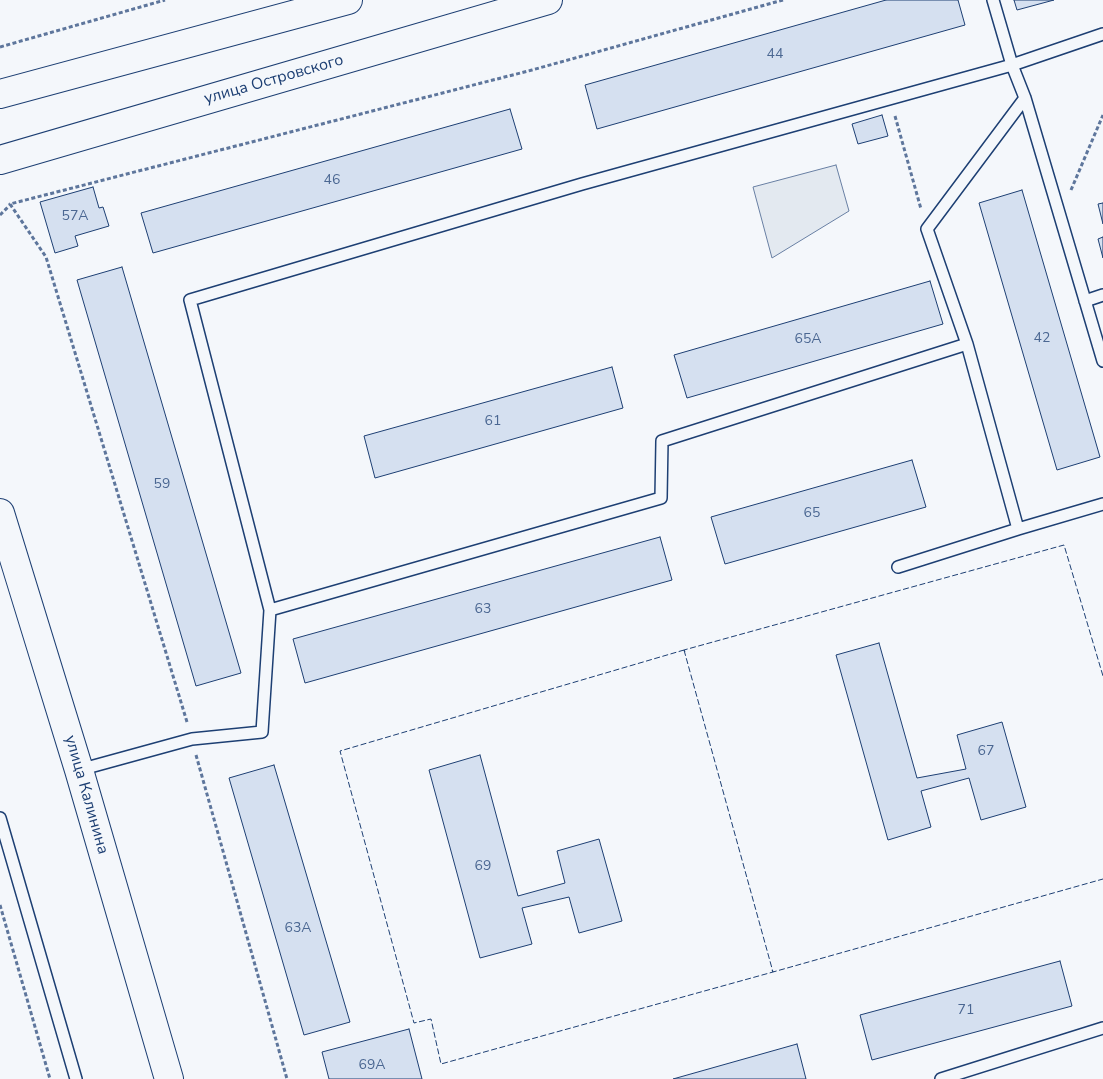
<!DOCTYPE html>
<html>
<head>
<meta charset="utf-8">
<style>
  body { margin:0 }
  canvas { display:block; background:#f4f7fb }
</style>
</head>
<body>
<canvas width="1103" height="1079"></canvas>
<script>
const ctx = document.querySelector('canvas').getContext('2d');
ctx.lineJoin = 'round';
function fill(path, color) {
  ctx.fillStyle = color;
  ctx.fill(path, 'evenodd');
}
function shape(rows) {
  const path = new Path2D();
  for (const r of rows) {
    path.moveTo(r[0], r[1]);
    for (let i = 2; i < r.length; i += 2) path.lineTo(r[i], r[i + 1]);
  }
  return path;
}
function strokePath(path, color, width, dash) {
  ctx.strokeStyle = color;
  ctx.lineWidth = width;
  ctx.lineCap = dash ? 'butt' : 'round';
  ctx.setLineDash(dash || []);
  ctx.stroke(path);
}
function drawText(font, color, halo, rows, align = 'center') {
  ctx.font = font + ' "Nunito Sans",sans-serif';
  ctx.lineWidth = 4;
  ctx.setLineDash([]);
  ctx.textBaseline = 'middle';
  ctx.strokeStyle = halo;
  ctx.fillStyle = color;
  for (const [text, x, y, turn = 0] of rows) {
    ctx.save();
    ctx.translate(x, y);
    ctx.rotate((+turn || 0) * Math.PI / 180);
    ctx.textAlign = isNaN(turn) ? turn : align;
    if (halo) ctx.strokeText(text, 0, 0);
    ctx.fillText(text, 0, 0);
    ctx.restore();
  }
}
const green = shape([
  [836,165,849,211,772,258,753,187,836,165]
]);
fill(green, '#e3e9f0');
strokePath(green, '#687fa3', 1);
const building = shape([
  [886,0,958,0,965,25,597,129,585,85,886,0],
  [1014,0,1054,0,1017,10,1014,0],
  [510,109,522,149,153,253,141,213,510,109],
  [882,115,888,136,858,144,852,124,882,115],
  [93,187,99,208,103,207,109,226,75,236,78,246,55,253,40,202,93,187],
  [1022,190,1100,457,1057,470,979,203,1022,190],
  [1103,203,1103,224,1098,204,1103,203],
  [1103,237,1103,258,1098,239,1103,237],
  [122,267,241,673,196,686,77,280,122,267],
  [930,281,943,324,687,398,674,355,930,281],
  [612,367,623,408,375,478,364,436,612,367],
  [912,460,926,507,725,564,711,517,912,460],
  [660,537,672,580,305,683,293,639,660,537],
  [879,643,917,778,966,769,957,735,1002,722,1026,807,981,820,969,778,921,791,931,827,888,840,836,655,879,643],
  [480,755,518,896,565,883,557,851,599,839,622,921,579,933,569,897,522,908,532,944,480,958,429,770,480,755],
  [274,765,350,1022,304,1035,229,778,274,765],
  [1060,961,1072,1006,872,1060,860,1015,1060,961],
  [409,1029,422,1079,329,1079,322,1052,409,1029],
  [797,1044,806,1079,673,1079,797,1044]
]);
fill(building, '#d5e0f0');
strokePath(building, '#1d3f73', 1);
const service = shape([
  [993,0,1012,65,1025,98,1103,361],
  [1025,98,927,229,967,344,662,441,661,498,270,610,190,300,582,184,1012,65,1103,34],
  [1085,301,1103,295],
  [1018,529,1103,504],
  [898,567,1018,529,967,344],
  [79,770,192,739,262,732,270,610],
  [0,818,76,1079],
  [941,1079,1103,1028]
]);
const tertiary = shape([
  [0,513,79,770,169,1079]
]);
const secondary = shape([
  [0,94,348,0],
  [0,160,548,0]
]);
strokePath(service, '#1d3f73', 14);
strokePath(tertiary, '#1d3f73', 30);
strokePath(secondary, '#1d3f73', 30);
strokePath(shape([
  [0,47,165,0],
  [895,116,921,209],
  [1071,190,1103,115],
  [0,215,10,205],
  [187,722,46,257,10,204,532,70,783,0],
  [196,755,287,1079],
  [0,905,50,1079]
]), '#5e769c', 3, [4, 2.5]);
strokePath(service, '#f4f7fb', 11);
strokePath(tertiary, '#f4f7fb', 28);
strokePath(secondary, '#f4f7fb', 28);
strokePath(shape([
  [684,650,773,972,441,1064,431,1019,414,1023,340,751,684,650],
  [685,652,684,650,1064,545,1103,676],
  [772,970,773,972,1103,879]
]), '#1d3f73', 1, [6, 2.5]);
drawText('14px', '#4b6792', null, [
  ["44",775,55],
  ["46",332,181],
  ["57А",75,217],
  ["42",1042,339],
  ["65А",808,340],
  ["61",493,422],
  ["59",162,485],
  ["65",812,514],
  ["63",483,610],
  ["67",986,752],
  ["69",483,867],
  ["63А",298,929],
  ["71",966,1011],
  ["69А",372,1066]
]);
drawText('16px', '#1d3f73', '#f4f7fb', [
  ["улица Островского",274,80,-16],
  ["улица Калинина",86,795,74]
]);
</script>
</body>
</html>
